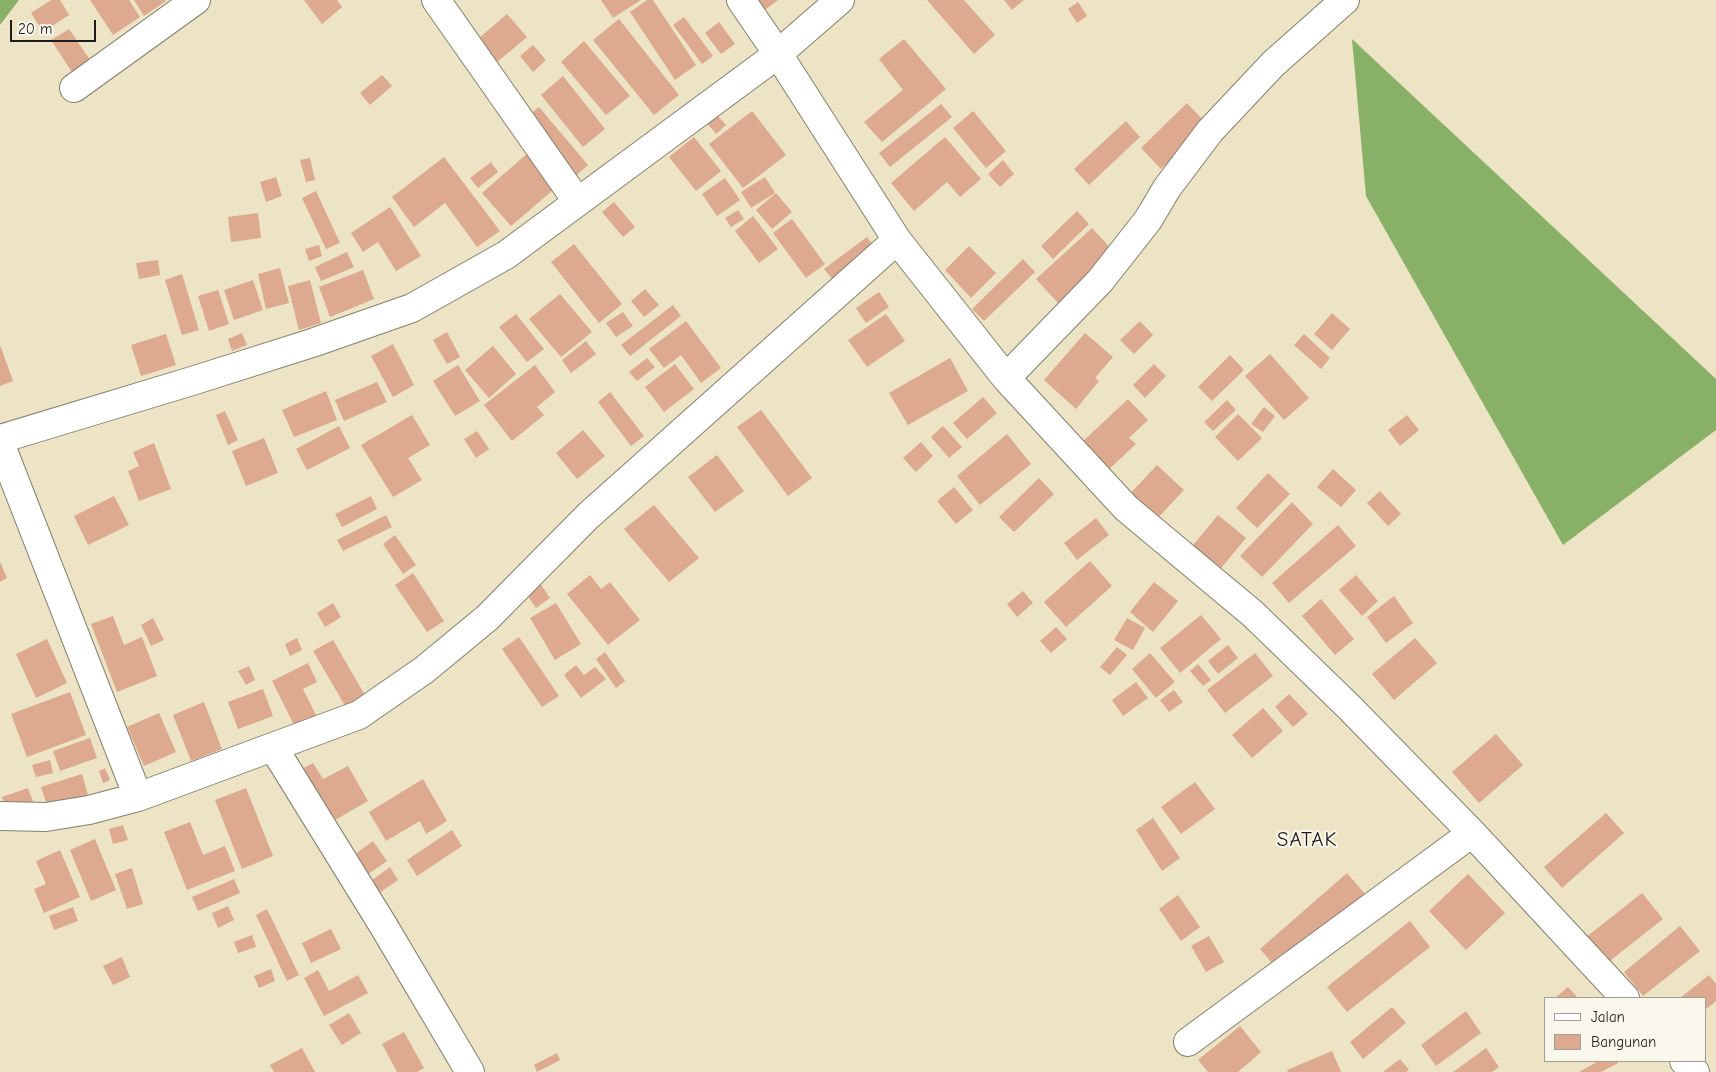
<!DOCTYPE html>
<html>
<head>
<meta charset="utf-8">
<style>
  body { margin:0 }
  #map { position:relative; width:1716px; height:1072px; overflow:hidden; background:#ece4c4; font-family:"Comic Neue",sans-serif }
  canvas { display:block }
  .legend { position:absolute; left:1544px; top:997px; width:162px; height:65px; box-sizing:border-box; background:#fbf7ec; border:1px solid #a29f99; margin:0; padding:6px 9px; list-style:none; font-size:15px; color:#1c1c1c }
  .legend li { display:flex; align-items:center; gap:10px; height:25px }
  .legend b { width:25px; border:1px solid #a29f99 }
  .scale { position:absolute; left:10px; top:20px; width:86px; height:22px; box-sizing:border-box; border:2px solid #1c1c1c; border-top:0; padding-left:6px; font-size:15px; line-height:18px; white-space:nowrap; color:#1c1c1c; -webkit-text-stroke:4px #fbf7ec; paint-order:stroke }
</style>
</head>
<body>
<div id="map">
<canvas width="1716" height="1072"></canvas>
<ul class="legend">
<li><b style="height:6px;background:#fff"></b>Jalan</li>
<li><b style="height:14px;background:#dda98f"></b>Bangunan</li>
</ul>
<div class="scale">20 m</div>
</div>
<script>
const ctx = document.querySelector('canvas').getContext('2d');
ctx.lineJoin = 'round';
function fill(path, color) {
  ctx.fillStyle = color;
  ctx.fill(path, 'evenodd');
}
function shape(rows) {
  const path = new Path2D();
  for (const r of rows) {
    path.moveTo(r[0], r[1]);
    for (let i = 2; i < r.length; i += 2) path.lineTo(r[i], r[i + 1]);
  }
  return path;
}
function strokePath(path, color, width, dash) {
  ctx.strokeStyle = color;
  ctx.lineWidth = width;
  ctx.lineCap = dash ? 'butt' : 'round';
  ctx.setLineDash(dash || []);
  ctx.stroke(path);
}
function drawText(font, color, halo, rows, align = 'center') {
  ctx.font = font + ' "Comic Neue",sans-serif';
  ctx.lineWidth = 4;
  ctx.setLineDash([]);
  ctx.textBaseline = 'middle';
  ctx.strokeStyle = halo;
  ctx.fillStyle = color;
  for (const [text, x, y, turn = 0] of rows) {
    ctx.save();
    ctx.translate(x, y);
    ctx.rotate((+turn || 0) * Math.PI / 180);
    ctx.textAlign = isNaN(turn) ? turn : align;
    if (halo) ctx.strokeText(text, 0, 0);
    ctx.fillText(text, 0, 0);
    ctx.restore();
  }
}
fill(shape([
  [0,0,19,0,0,25],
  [1352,39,1716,379,1716,430,1563,545,1366,196]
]), '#88b066');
fill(shape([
  [51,0,60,0,69,15,43,32,31,13],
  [90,0,129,0,140,17,113,35],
  [134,0,165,0,166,1,144,16],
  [304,0,337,0,342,7,322,24],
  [601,0,641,0,613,18],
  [647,0,653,0,696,65,675,80,630,12],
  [751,0,778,0,761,13],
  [927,0,964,0,995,35,974,54],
  [1004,0,1024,0,1012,10],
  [1078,2,1087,16,1077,23,1068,9],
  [507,14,527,37,491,67,472,44],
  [684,17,713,56,702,64,673,25],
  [619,19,679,95,654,115,593,40],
  [719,22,735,44,721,54,705,33],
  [69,29,90,60,72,72,51,40],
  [904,39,946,89,882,142,864,122,903,90,879,59],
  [584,41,630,96,606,115,561,62],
  [533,45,546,60,533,72,520,56],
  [382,75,392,86,370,105,360,93],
  [563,76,605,129,583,147,541,95],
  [1187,103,1208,125,1161,169,1141,148],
  [941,104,952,117,890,167,879,153],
  [539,107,588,165,572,179,523,120],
  [752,111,786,155,743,188,709,144],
  [973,111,1006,151,986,168,953,128],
  [717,115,726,125,716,134,707,123],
  [1126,121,1140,137,1089,185,1074,169],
  [694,137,721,171,696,191,669,157],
  [945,137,981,179,960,197,947,182,914,211,891,183],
  [529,152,558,186,511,226,482,193],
  [444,157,500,231,477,247,445,203,414,227,392,197],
  [310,158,315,180,306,182,300,160],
  [1003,160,1014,174,1000,187,988,174],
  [491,162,498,172,478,188,470,178],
  [276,177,282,196,266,202,260,182],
  [765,177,775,193,751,208,741,192],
  [725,178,740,200,717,216,702,194],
  [316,191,340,243,326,249,302,198],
  [776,193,792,212,772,229,756,210],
  [614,202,635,227,623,237,602,212],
  [390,207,421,256,396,271,378,242,363,252,351,233],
  [738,210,744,219,731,227,725,218],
  [1077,211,1089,224,1053,259,1041,246],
  [258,213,261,238,231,242,228,217],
  [753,216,778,249,759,263,735,231],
  [792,219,825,264,806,278,773,233],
  [1092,228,1114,252,1058,303,1036,279],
  [867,237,876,249,833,280,824,269],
  [574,244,622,304,599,323,551,262],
  [319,245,322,256,309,261,305,249],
  [969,246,996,273,971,298,945,270],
  [347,252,354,267,321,281,315,267],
  [1023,259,1035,272,984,321,972,309],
  [158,260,160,275,139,279,136,263],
  [280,268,289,303,266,309,258,274],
  [363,270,374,299,330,317,319,287],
  [182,274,199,330,182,335,165,280],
  [253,280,263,310,234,320,224,290],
  [310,280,321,323,299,330,288,286],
  [645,289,659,305,644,317,631,301],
  [218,290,229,324,209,331,198,296],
  [879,292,889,307,866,323,856,308],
  [560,294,592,332,561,357,529,319],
  [673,305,681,316,630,356,621,345],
  [623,312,633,326,616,337,606,323],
  [1332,313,1350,329,1332,350,1314,334],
  [516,314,544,349,527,362,499,327],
  [886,314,905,341,867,367,848,340],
  [686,321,721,368,701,383,681,355,664,368,649,349],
  [1140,321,1153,335,1134,354,1120,340],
  [447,332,460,357,447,364,433,340],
  [242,333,247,345,232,351,228,339],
  [1085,333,1113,357,1095,378,1099,381,1076,409,1044,380],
  [166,334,176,365,141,376,131,345],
  [1304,334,1330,358,1321,369,1294,345],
  [586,341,596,354,571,373,562,360],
  [393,344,414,385,393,397,371,356],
  [0,345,13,381,0,386],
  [493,346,516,374,489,398,465,370],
  [1270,354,1309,398,1284,420,1245,376],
  [1230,355,1244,370,1212,401,1198,387],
  [647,358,655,367,637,381,629,372],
  [950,358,968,391,908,425,889,393],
  [675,364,694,389,664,412,645,387],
  [1154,364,1166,376,1145,398,1133,385],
  [458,365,480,401,455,416,433,381],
  [535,365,555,392,537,407,544,415,512,441,484,405],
  [377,382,387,402,344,421,335,400],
  [326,391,337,420,294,437,282,410],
  [610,392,644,436,631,446,598,402],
  [983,397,997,413,967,439,953,423],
  [1128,399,1148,420,1129,438,1136,444,1105,473,1079,445],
  [1227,400,1236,410,1213,431,1204,422],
  [1264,407,1275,416,1263,432,1251,424],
  [761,410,812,478,788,496,737,427],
  [225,411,238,440,228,445,216,415],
  [1238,414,1262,438,1238,461,1215,437],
  [412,415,430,445,408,458,422,480,393,497,361,445],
  [1407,415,1419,430,1400,446,1388,430],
  [339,426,350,448,307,470,296,449],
  [943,426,962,447,949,458,931,437],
  [583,430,605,456,577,479,556,453],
  [477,431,489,449,476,458,464,439],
  [1007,434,1031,464,980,505,957,476],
  [264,438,278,473,246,486,232,451],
  [921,442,933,456,916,472,903,458],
  [154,443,171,489,139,501,128,471,139,466,133,452],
  [717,455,744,491,715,512,688,477],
  [1157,465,1184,490,1154,522,1127,497],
  [1333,469,1356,490,1341,507,1317,487],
  [1268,473,1290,494,1257,528,1236,508],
  [1039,478,1054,494,1014,532,999,517],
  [954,487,973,510,956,524,937,501],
  [1380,491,1401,514,1388,526,1367,503],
  [114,496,129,525,88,545,74,516],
  [371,496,377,509,342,527,335,514],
  [1292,502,1313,524,1262,577,1240,556],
  [654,505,699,558,669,582,624,529],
  [386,515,392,527,343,551,337,540],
  [1218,515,1246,538,1217,573,1189,550],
  [1096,518,1109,535,1077,560,1064,543],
  [1338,525,1356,546,1289,603,1272,583],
  [395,535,416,565,403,574,383,544],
  [1090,561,1112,586,1066,627,1044,602],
  [0,562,7,578,0,582],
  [413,573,444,621,427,632,395,585],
  [590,575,601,589,610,582,640,620,608,645,567,594],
  [1356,575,1378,601,1362,616,1339,590],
  [1154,582,1178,601,1153,632,1130,612],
  [541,585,550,598,536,608,527,595],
  [1023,591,1033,603,1017,617,1007,604],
  [1394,596,1413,623,1386,643,1367,617],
  [1321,599,1354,639,1335,655,1302,616],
  [333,603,341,617,325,627,317,613],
  [556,603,581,644,555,660,530,618],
  [1201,615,1221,639,1180,673,1160,648],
  [113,616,124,645,142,637,157,676,117,692,91,624],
  [153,618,164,640,151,646,141,625],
  [1127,618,1145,628,1133,650,1114,640],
  [1056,627,1067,639,1051,653,1040,641],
  [519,637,559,696,542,707,502,649],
  [297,638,302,650,290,656,285,644],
  [1415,638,1437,663,1394,700,1372,674],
  [47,639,67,683,36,698,16,654],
  [333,640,366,697,347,709,313,651],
  [1228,645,1238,658,1218,674,1208,661],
  [1117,647,1127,655,1110,675,1100,667],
  [605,652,625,681,616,688,596,659],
  [1150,653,1175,682,1156,698,1132,669],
  [1255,653,1273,676,1225,713,1207,690],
  [308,663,317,682,303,689,316,715,294,725,272,681],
  [1198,664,1211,680,1203,686,1190,671],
  [576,665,584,675,595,667,606,679,581,698,564,675],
  [249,666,255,680,246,685,238,671],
  [1136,682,1148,698,1123,716,1112,700],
  [263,689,273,716,238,729,228,702],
  [1174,690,1183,702,1169,712,1160,700],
  [70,692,86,735,27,757,11,714],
  [1289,694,1308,714,1293,727,1275,707],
  [204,702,222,749,191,761,173,715],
  [1263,708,1283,731,1252,758,1232,735],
  [159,713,176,752,144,766,127,727],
  [1496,734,1523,765,1479,803,1452,772],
  [90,738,97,758,60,771,53,751],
  [50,760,53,773,36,777,32,765],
  [313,763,323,779,348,766,368,801,323,827,293,774],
  [105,768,110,780,103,783,99,771],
  [82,774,88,795,48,808,41,787],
  [423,779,447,821,426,834,420,821,386,841,369,812],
  [1195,782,1215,809,1181,834,1161,807],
  [28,788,33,802,7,811,2,797],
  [246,788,273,856,242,869,215,800],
  [1606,813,1624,833,1562,888,1544,867],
  [1153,818,1180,858,1162,871,1136,830],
  [190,822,203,855,225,846,235,871,187,890,164,832],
  [123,825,128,840,113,844,109,829],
  [452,830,462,846,417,876,407,860],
  [95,839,116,890,91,901,70,850],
  [373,841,387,861,361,879,347,860],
  [60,850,80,897,44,913,34,889,46,884,36,861],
  [390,867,398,880,372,898,364,886],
  [132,868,143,904,127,909,115,874],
  [1347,873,1366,895,1278,970,1260,949],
  [1468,874,1505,913,1466,950,1429,911],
  [234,879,240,893,198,911,192,897],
  [1642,893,1663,919,1606,964,1585,938],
  [1178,895,1200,927,1181,941,1159,909],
  [228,906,234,920,218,928,212,913],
  [73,907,78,921,54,930,49,916],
  [267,909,299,975,287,981,256,915],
  [1410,921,1430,947,1347,1012,1327,987],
  [1680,926,1700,951,1643,996,1624,972],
  [331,929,341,949,311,963,302,943],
  [252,935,256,947,238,953,234,942],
  [1209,936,1224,962,1206,972,1191,946],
  [122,957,130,977,113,985,103,966],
  [271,969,275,981,259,988,254,976],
  [318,970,329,991,358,975,368,993,324,1016,304,978],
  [1709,975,1716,984,1716,1001,1705,1010,1705,998,1680,998],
  [1568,987,1578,998,1555,998],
  [1392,1007,1406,1023,1363,1059,1350,1042],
  [1466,1011,1481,1033,1436,1066,1421,1045],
  [349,1013,361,1033,342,1045,329,1025],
  [1240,1026,1261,1052,1238,1072,1208,1072,1198,1060],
  [404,1032,424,1068,417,1072,397,1072,382,1044],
  [302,1048,315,1072,274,1072,270,1065],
  [1486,1048,1499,1067,1492,1072,1453,1072],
  [1332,1051,1341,1072,1288,1072,1287,1070],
  [557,1053,560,1060,537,1072,534,1065],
  [1400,1059,1409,1070,1406,1072,1383,1072],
  [1599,1061,1617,1061,1618,1063,1601,1072,1579,1072]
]), '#dda98f');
const minor = shape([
  [436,0,577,201],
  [741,0,778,54,897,240,1006,378,1126,508,1253,614,1349,707,1472,833,1625,998],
  [74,88,196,0],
  [1006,378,1100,281,1148,220,1167,188,1210,131,1273,64,1345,0],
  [0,443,138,797],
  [273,747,383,925,470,1072],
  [0,816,46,817,89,810,138,797,359,715,424,670,487,618,588,516,897,240],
  [1188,1042,1472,833],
  [1684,1061,1695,1072]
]);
const tertiary = shape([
  [0,439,192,381,312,343,412,308,506,255,778,54,840,0]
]);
strokePath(minor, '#848070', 30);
strokePath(tertiary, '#848070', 30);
strokePath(minor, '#fff', 28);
strokePath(tertiary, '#fff', 28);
ctx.letterSpacing = '1px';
drawText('21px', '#1c1c1c', '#fbf7ec', [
  ["SATAK",1307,840]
]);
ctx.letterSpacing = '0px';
</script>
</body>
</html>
